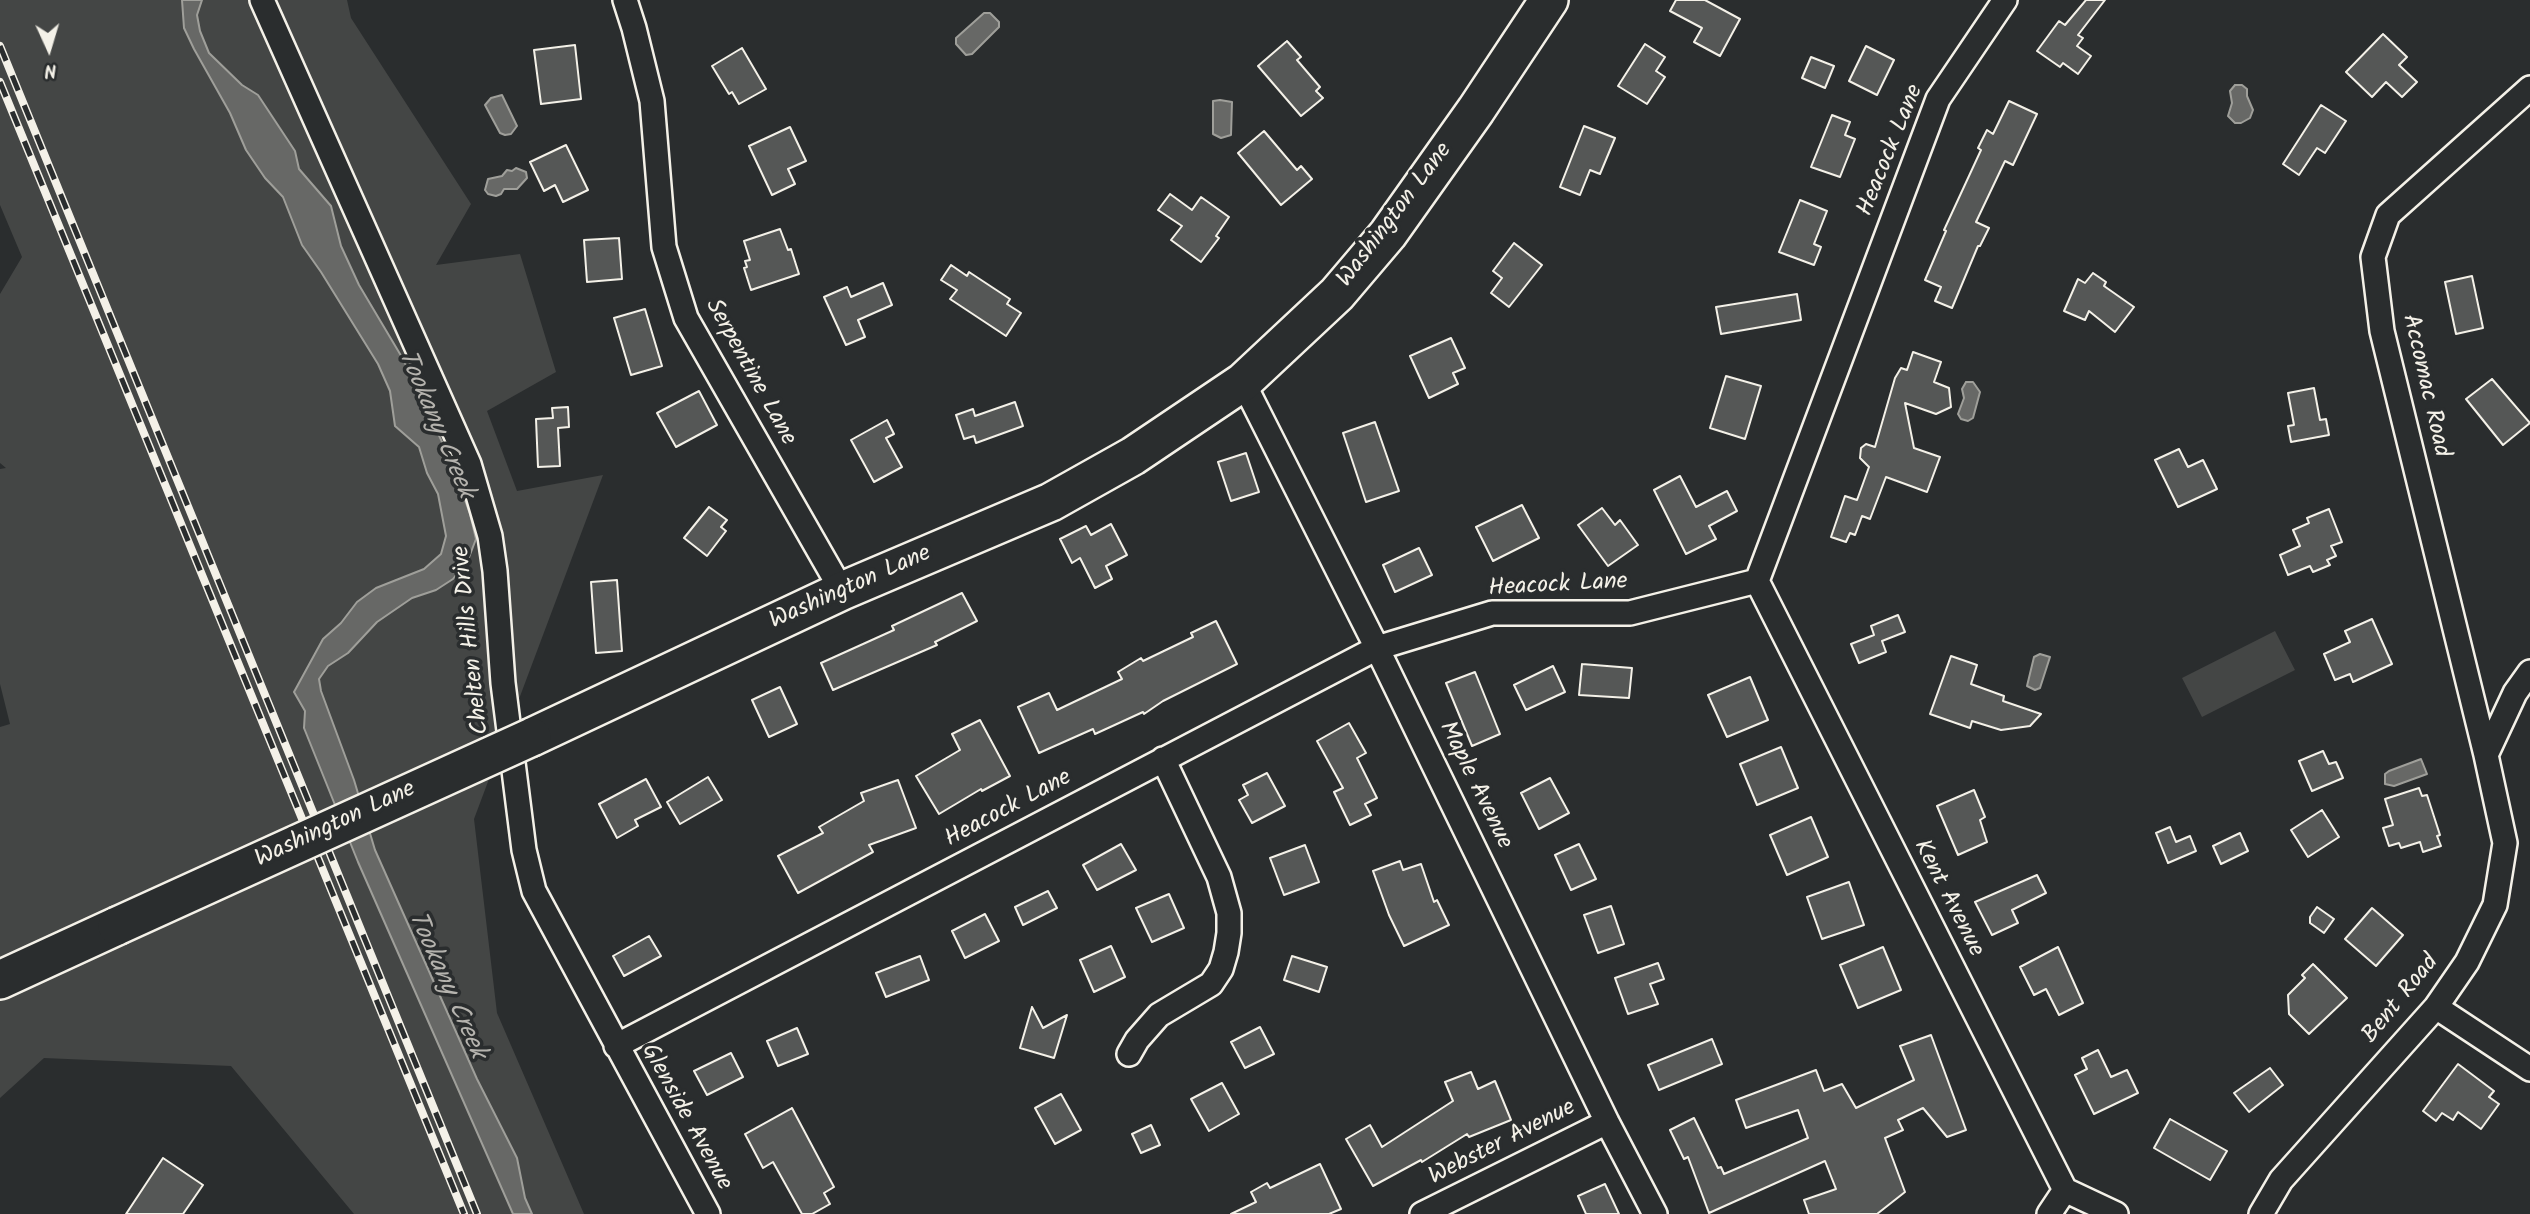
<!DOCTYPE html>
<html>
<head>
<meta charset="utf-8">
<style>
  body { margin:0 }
  #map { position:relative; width:2530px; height:1214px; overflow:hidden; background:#2a2d2e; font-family:Kalam,sans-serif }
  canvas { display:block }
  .north { position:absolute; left:14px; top:14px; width:70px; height:70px; -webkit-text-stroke:5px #2a2d2e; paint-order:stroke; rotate:176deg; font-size:19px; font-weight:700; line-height:28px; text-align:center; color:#f4f1e8 }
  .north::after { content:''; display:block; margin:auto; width:24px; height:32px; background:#f4f1e8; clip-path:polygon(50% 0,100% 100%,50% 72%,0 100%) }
</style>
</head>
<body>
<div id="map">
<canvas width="2530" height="1214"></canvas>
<div class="north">N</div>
</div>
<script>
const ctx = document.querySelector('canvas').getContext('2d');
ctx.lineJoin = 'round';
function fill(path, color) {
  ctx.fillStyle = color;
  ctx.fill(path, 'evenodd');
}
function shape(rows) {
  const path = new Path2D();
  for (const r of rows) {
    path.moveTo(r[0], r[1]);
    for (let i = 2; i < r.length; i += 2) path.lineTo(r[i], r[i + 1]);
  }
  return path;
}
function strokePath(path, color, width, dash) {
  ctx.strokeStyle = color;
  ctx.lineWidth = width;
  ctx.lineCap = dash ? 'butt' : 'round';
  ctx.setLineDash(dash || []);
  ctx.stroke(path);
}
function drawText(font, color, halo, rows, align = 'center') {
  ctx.font = font + ' Kalam,sans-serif';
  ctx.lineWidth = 7;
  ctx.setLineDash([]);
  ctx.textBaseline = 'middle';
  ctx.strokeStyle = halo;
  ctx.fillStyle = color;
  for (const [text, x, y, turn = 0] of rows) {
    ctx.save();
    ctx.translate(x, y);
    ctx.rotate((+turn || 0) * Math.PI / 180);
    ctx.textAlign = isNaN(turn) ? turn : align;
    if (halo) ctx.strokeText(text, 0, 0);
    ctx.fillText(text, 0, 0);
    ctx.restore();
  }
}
fill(shape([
  [0,0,347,0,351,18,471,204,436,265,520,254,556,372,487,411,517,491,603,475,474,819,497,1013,584,1214,354,1214,231,1066,44,1058,0,1098,0,727,10,724,0,684,0,469,6,468,0,463,0,294,22,257,0,205],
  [2275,631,2295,670,2202,717,2182,678]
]), '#444645');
const water = shape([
  [182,0,202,0,197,15,200,31,209,53,242,85,258,95,295,151,299,169,331,206,341,246,359,285,403,359,451,461,470,514,476,539,468,560,453,579,436,590,412,598,377,622,348,653,328,666,319,679,321,691,354,780,375,850,477,1079,517,1158,525,1198,532,1214,513,1214,358,862,304,728,305,711,294,692,323,639,341,623,357,602,376,588,424,569,441,554,446,536,438,494,427,473,419,447,395,426,390,391,378,364,321,272,302,245,283,197,265,178,246,150,230,113,194,49,184,28,182,0],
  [984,13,990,13,999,22,999,27,972,54,966,55,956,44,956,38,984,13],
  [2235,85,2242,85,2247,89,2247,96,2253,110,2250,118,2241,123,2235,123,2228,116,2232,103,2230,91,2235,85],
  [502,95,517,126,511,134,505,135,500,133,485,105,491,98,502,95],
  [1220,100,1232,102,1231,135,1221,138,1213,134,1213,101,1220,100],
  [516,168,526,172,527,178,517,189,504,189,501,194,496,196,488,194,485,190,488,179,502,176,507,170,512,171,516,168],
  [1966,382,1973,382,1980,392,1973,418,1968,421,1961,419,1958,414,1964,398,1962,389,1966,382],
  [2040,654,2050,657,2040,688,2035,690,2027,686,2034,657,2040,654],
  [2421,759,2427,774,2394,786,2385,784,2385,774,2389,771,2421,759]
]);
fill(water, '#676866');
strokePath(water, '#9f9f9a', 2);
const building = shape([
  [1676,0,1705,0,1740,19,1720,56,1694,42,1702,28,1670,11,1676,0],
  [2086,0,2105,0,2078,35,2083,38,2077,46,2091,56,2078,74,2063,63,2060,67,2037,51,2059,21,2065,25,2086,0],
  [2383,34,2407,57,2399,65,2417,82,2402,97,2386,82,2372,97,2346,72,2383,34],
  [1287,41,1301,57,1297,60,1320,87,1316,91,1323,98,1301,116,1258,66,1287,41],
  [1645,44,1665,57,1656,71,1665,77,1647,104,1618,86,1645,44],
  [575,45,581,99,541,104,534,50,575,45],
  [1866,46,1894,60,1877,95,1849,81,1866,46],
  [742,48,766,89,739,104,732,92,729,94,712,66,742,48],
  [1811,57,1834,66,1825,88,1802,78,1811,57],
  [2009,101,2037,114,2013,165,2005,161,1976,222,1989,228,1980,246,1978,246,1952,308,1935,301,1941,287,1925,280,1946,231,1944,230,1981,150,1978,148,1987,130,1993,134,2009,101],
  [2321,105,2346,121,2325,153,2317,148,2299,175,2283,164,2321,105],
  [1832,115,1850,122,1845,135,1855,139,1840,177,1811,167,1832,115],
  [1584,126,1615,138,1600,174,1590,170,1580,195,1560,187,1584,126],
  [790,127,806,161,788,169,795,184,772,195,749,146,790,127],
  [1264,131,1297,170,1301,166,1312,179,1281,205,1238,153,1264,131],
  [566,145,588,190,563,202,555,185,544,191,530,162,566,145],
  [1170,194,1192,210,1201,197,1229,217,1216,236,1219,238,1201,262,1171,240,1182,226,1158,210,1170,194],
  [1800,200,1827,211,1814,244,1821,247,1814,265,1779,252,1800,200],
  [780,229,788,250,791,249,799,274,751,290,744,268,747,267,745,261,750,260,744,241,780,229],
  [619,238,622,279,587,282,584,240,619,238],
  [1514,243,1542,265,1509,307,1491,293,1502,278,1493,271,1514,243],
  [951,265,967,276,969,272,1010,299,1007,304,1021,313,1006,336,950,299,957,290,941,280,951,265],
  [2093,273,2106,282,2104,286,2134,307,2115,332,2089,311,2085,320,2064,311,2078,279,2085,283,2093,273],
  [2472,276,2483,328,2456,334,2445,282,2472,276],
  [883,283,892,305,858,320,865,337,846,345,824,297,847,287,851,297,883,283],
  [1797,294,1801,320,1721,334,1716,307,1797,294],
  [645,309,662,366,631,375,614,318,645,309],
  [1451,338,1465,368,1453,373,1458,384,1429,398,1410,356,1451,338],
  [1913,352,1941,362,1934,382,1949,388,1951,407,1936,414,1905,403,1914,448,1940,457,1927,492,1886,477,1870,519,1862,516,1855,535,1850,533,1846,542,1831,537,1845,496,1857,500,1869,467,1860,458,1861,448,1866,444,1875,447,1895,378,1901,368,1907,370,1913,352],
  [1726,376,1761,386,1745,439,1710,428,1726,376],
  [2492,379,2530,423,2503,445,2466,399,2492,379],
  [2314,388,2320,420,2326,419,2329,435,2291,442,2288,426,2294,425,2288,393,2314,388],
  [699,391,717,425,676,447,657,413,699,391],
  [1015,402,1023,426,976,443,974,436,964,439,956,415,973,409,975,416,1015,402],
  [568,407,569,427,558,428,560,466,538,467,536,419,553,418,552,408,568,407],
  [887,420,894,434,886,438,902,467,874,482,851,440,887,420],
  [1375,422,1399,491,1366,502,1343,433,1375,422],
  [2179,449,2188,467,2203,460,2217,489,2178,507,2155,460,2179,449],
  [1246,453,1259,492,1231,501,1218,462,1246,453],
  [1680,476,1696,507,1727,491,1737,511,1709,526,1716,539,1686,554,1654,490,1680,476],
  [1522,505,1539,538,1493,561,1476,527,1522,505],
  [709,507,727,520,721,527,726,531,707,556,684,538,709,507],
  [1602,508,1615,525,1620,520,1638,545,1608,566,1578,525,1602,508],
  [2329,509,2342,542,2331,546,2336,556,2327,560,2330,565,2313,572,2310,566,2288,575,2280,555,2300,546,2293,530,2309,523,2307,518,2329,509],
  [1111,524,1127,555,1106,566,1112,579,1095,588,1080,558,1072,563,1060,539,1086,526,1091,535,1111,524],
  [1419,548,1432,575,1395,592,1383,565,1419,548],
  [617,580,622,651,596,653,591,582,617,580],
  [962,593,977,621,935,642,937,645,833,690,821,663,894,630,892,626,962,593],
  [1898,615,1905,632,1882,641,1886,652,1859,663,1851,644,1874,635,1871,626,1898,615],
  [2372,619,2392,664,2353,682,2350,674,2335,680,2324,654,2350,642,2345,631,2372,619],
  [1216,621,1237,664,1163,701,1144,714,1143,712,1095,734,1093,729,1039,753,1018,707,1049,693,1057,710,1122,679,1118,672,1141,658,1143,661,1193,637,1191,633,1216,621],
  [1951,656,1977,665,1971,684,2004,696,2003,701,2041,714,2030,726,2001,730,1972,721,1970,728,1930,714,1951,656],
  [1582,664,1632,668,1629,698,1579,695,1582,664],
  [1553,666,1565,692,1526,710,1514,685,1553,666],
  [1475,672,1500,734,1472,746,1446,683,1475,672],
  [1750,677,1768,720,1727,737,1708,695,1750,677],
  [780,687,797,724,769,737,752,700,780,687],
  [980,720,1010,776,982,791,981,789,939,814,916,776,960,750,952,734,980,720],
  [1349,723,1366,753,1357,758,1377,798,1365,804,1371,815,1350,825,1334,792,1343,788,1317,741,1349,723],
  [1781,747,1798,788,1757,805,1740,764,1781,747],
  [2323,751,2329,764,2336,762,2343,778,2312,791,2299,761,2323,751],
  [1267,773,1285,806,1252,823,1239,800,1248,795,1243,785,1267,773],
  [708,777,722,800,680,824,667,802,708,777],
  [1550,778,1569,813,1539,829,1521,793,1550,778],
  [646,779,661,807,635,820,638,826,617,838,599,804,646,779],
  [898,780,916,828,869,845,873,852,798,893,778,856,823,833,819,827,864,801,861,793,898,780],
  [2419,788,2422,796,2427,795,2440,835,2437,836,2441,846,2423,852,2420,842,2401,848,2399,843,2389,846,2383,828,2393,825,2385,799,2419,788],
  [1974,790,1985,817,1980,820,1987,842,1958,855,1937,806,1974,790],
  [2322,810,2339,837,2308,857,2291,830,2322,810],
  [1811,817,1828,857,1787,875,1770,835,1811,817],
  [2170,827,2176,842,2190,836,2196,851,2168,863,2156,833,2170,827],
  [2240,833,2248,851,2221,864,2213,846,2240,833],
  [1121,844,1136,870,1097,890,1083,865,1121,844],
  [1579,844,1596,879,1571,890,1555,855,1579,844],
  [1305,845,1319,882,1284,895,1270,858,1305,845],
  [1400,861,1403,870,1421,864,1434,902,1437,900,1449,925,1404,946,1389,915,1373,871,1400,861],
  [2037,875,2046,893,2012,910,2018,923,1992,935,1975,902,2037,875],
  [1849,882,1864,925,1822,939,1807,897,1849,882],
  [1048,891,1057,908,1023,925,1015,907,1048,891],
  [1169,894,1184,928,1152,942,1136,908,1169,894],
  [1611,906,1624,944,1598,953,1584,915,1611,906],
  [2317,907,2334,919,2324,933,2310,923,2310,917,2317,907],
  [2372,908,2403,935,2376,966,2345,939,2372,908],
  [985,914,999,941,965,958,952,931,985,914],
  [649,936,661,956,624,976,613,956,649,936],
  [1111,946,1125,977,1094,992,1080,960,1111,946],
  [1883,947,1901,990,1858,1008,1840,965,1883,947],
  [2058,947,2083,1003,2059,1015,2046,989,2034,995,2020,967,2058,947],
  [920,956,929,980,886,997,876,973,920,956],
  [1292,956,1327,967,1319,992,1284,980,1292,956],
  [1658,963,1664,979,1650,984,1658,1004,1628,1014,1615,978,1658,963],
  [2313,964,2347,998,2309,1034,2289,1014,2288,995,2305,978,2302,975,2313,964],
  [1032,1007,1043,1028,1067,1015,1054,1058,1020,1048,1032,1007],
  [1260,1027,1274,1054,1245,1068,1231,1042,1260,1027],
  [797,1028,808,1054,778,1066,767,1041,797,1028],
  [1931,1035,1966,1130,1947,1137,1923,1108,1898,1120,1903,1130,1885,1138,1905,1192,1877,1214,1809,1214,1804,1200,1836,1189,1825,1161,1709,1213,1688,1157,1684,1159,1670,1130,1694,1118,1718,1168,1721,1167,1724,1174,1808,1138,1798,1110,1746,1128,1736,1100,1816,1070,1824,1091,1842,1084,1856,1108,1914,1080,1900,1046,1931,1035],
  [1712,1039,1722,1064,1659,1090,1648,1065,1712,1039],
  [2098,1050,2111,1077,2127,1070,2138,1093,2094,1114,2075,1075,2087,1069,2082,1058,2098,1050],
  [731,1053,743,1077,707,1095,694,1071,731,1053],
  [2458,1064,2494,1091,2489,1097,2499,1104,2481,1129,2458,1112,2453,1120,2442,1113,2436,1121,2423,1111,2458,1064],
  [2270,1068,2283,1085,2249,1112,2234,1093,2270,1068],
  [1471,1072,1478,1089,1495,1081,1511,1120,1469,1137,1467,1134,1422,1162,1421,1160,1373,1186,1346,1139,1370,1125,1382,1147,1453,1101,1445,1082,1471,1072],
  [1222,1083,1239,1114,1209,1131,1191,1099,1222,1083],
  [1061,1094,1081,1130,1055,1144,1035,1108,1061,1094],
  [792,1108,834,1187,824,1193,830,1204,812,1214,802,1214,773,1162,763,1168,745,1134,792,1108],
  [2170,1119,2227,1151,2210,1180,2154,1148,2170,1119],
  [1151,1125,1160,1145,1141,1153,1132,1134,1151,1125],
  [163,1158,203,1185,183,1214,126,1214,163,1158],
  [1320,1164,1341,1209,1329,1214,1231,1214,1256,1202,1251,1192,1267,1183,1270,1188,1320,1164],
  [1605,1184,1619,1214,1586,1214,1578,1196,1605,1184]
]);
fill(building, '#555756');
strokePath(building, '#f4f1e8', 2);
const minor = shape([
  [262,0,469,464,490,536,495,571,503,683,524,850,534,891,708,1214],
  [625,0,634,28,652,101,664,247,686,318,842,591],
  [1243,382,1377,648,1607,1122,1655,1214],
  [1757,581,2065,1190,2116,1214],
  [2486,755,2515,693,2530,672],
  [2436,1007,2530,1069],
  [616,1046,1377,648,1492,613,1630,613,1757,581,1938,99,2005,0],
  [1129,1054,1137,1040,1159,1015,1211,984,1221,969,1226,952,1229,933,1229,913,1219,877,1163,759],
  [1422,1214,1607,1122],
  [2049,1214,2065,1190],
  [2261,1214,2281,1180,2436,1007,2467,962,2495,905,2505,843,2486,755,2382,331,2373,257,2388,215,2530,88]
]);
const primary = shape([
  [532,737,842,591,1051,502,1133,456,1243,382,1337,294,1388,234,1476,110,1549,0],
  [0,980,117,926]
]);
strokePath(minor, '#f4f1e8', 28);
strokePath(primary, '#f4f1e8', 42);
strokePath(minor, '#2a2d2e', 23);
strokePath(primary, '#2a2d2e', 37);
const rail = shape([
  [0,46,477,1214],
  [0,82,464,1214]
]);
strokePath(rail, '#f4f1e8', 8);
strokePath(rail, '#2a2d2e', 5, [16]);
const primaryBridge = shape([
  [117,926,532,737]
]);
strokePath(primaryBridge, '#f4f1e8', 42, []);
strokePath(primaryBridge, '#2a2d2e', 37);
drawText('24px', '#f4f1e8', '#2a2d2e', [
  ["Heacock Lane",1892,151,-68],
  ["Washington Lane",1396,216,-53],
  ["Serpentine Lane",749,373,61],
  ["Accomac Road",2424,386,77],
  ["Heacock Lane",1558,587,-3],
  ["Washington Lane",851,589,-24],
  ["Chelten Hills Drive",473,640,-96],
  ["Maple Avenue",1474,786,64],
  ["Heacock Lane",1009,810,-28],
  ["Washington Lane",336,826,-25],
  ["Kent Avenue",1947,899,63],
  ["Bent Road",2402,1000,-51],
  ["Glenside Avenue",685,1118,61],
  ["Webster Avenue",1503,1144,-27]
]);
drawText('italic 26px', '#b5b3ae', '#2a2d2e', [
  ["Tookany Creek",434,425,67],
  ["Tookany Creek",445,986,66]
]);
</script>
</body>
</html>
